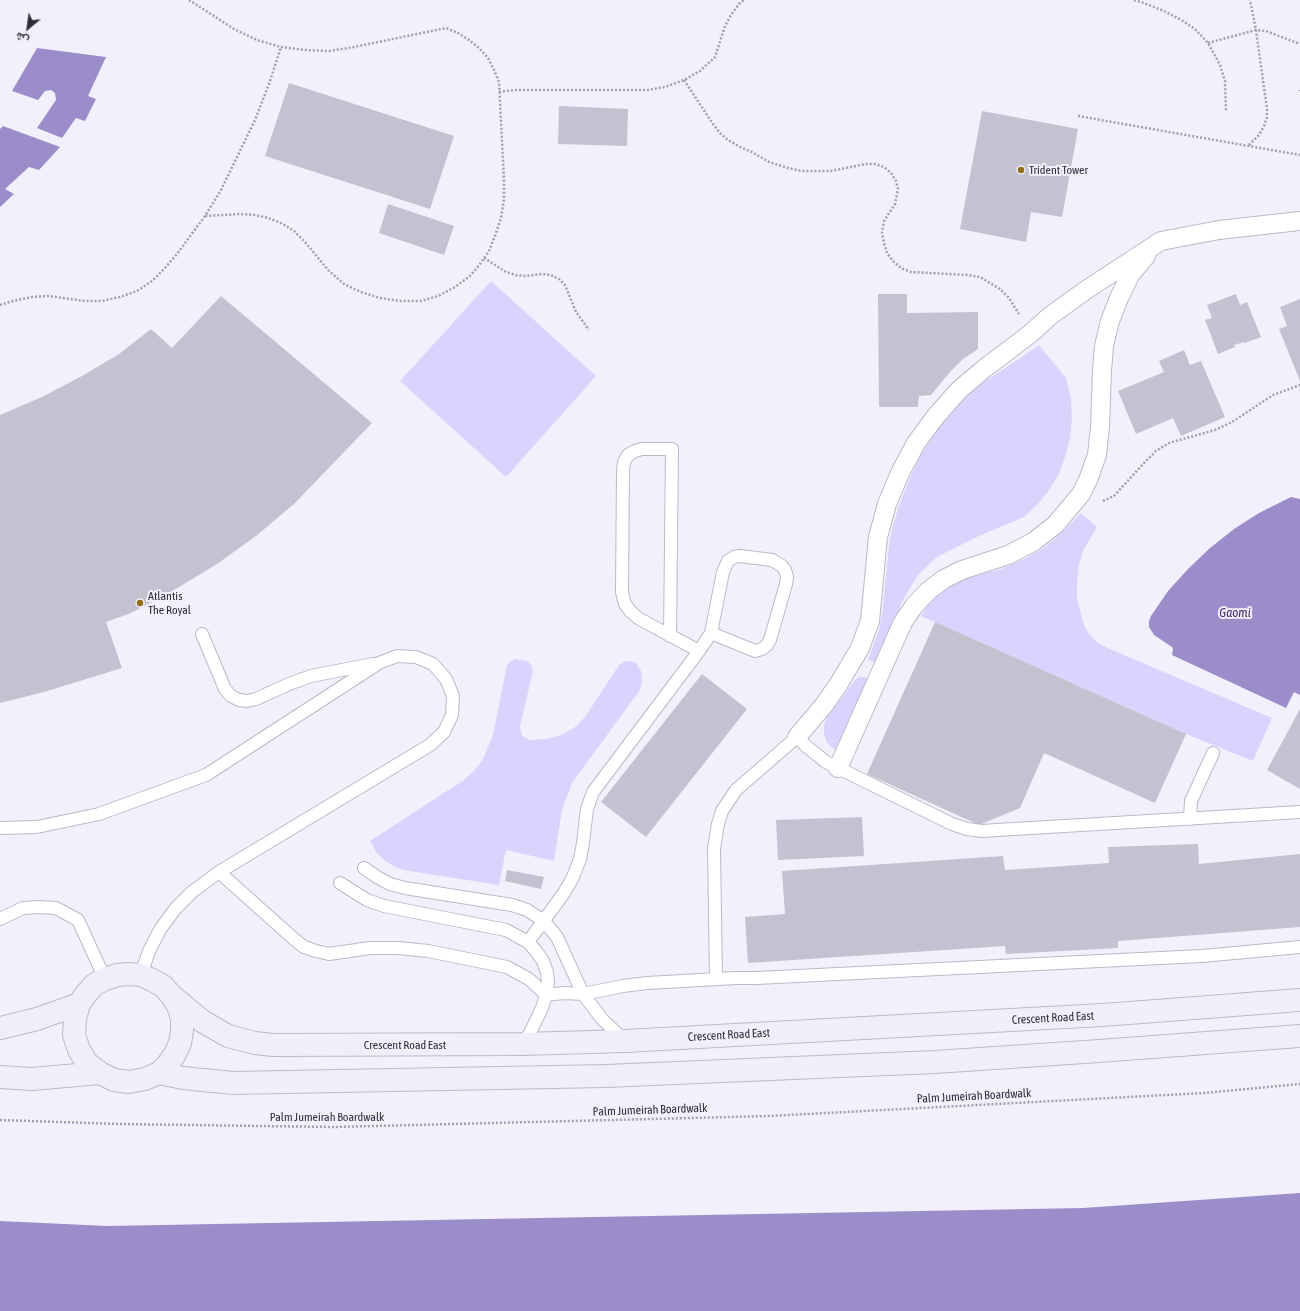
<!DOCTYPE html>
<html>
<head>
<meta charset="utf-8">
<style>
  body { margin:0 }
  #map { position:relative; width:1300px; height:1311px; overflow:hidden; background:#f3f0fe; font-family:"Asap Condensed",Vazirmatn,sans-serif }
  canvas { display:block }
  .north { position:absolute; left:8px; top:8px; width:40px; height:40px; -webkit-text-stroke:3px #f3f0fe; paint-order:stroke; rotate:209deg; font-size:11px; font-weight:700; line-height:16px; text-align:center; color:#2f2e34 }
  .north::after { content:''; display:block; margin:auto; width:14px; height:18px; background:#2f2e34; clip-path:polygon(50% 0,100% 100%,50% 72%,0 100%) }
</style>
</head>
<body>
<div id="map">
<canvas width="1300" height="1311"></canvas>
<div class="north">ش</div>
</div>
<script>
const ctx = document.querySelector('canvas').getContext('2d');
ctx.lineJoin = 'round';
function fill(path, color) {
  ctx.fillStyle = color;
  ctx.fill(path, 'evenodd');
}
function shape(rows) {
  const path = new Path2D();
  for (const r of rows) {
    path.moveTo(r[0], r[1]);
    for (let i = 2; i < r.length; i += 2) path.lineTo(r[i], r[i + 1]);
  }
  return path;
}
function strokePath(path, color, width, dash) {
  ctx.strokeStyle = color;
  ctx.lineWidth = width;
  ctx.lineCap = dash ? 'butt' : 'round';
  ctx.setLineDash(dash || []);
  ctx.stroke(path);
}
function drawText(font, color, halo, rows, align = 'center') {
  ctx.font = font + ' "Asap Condensed",sans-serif';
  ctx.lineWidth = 4;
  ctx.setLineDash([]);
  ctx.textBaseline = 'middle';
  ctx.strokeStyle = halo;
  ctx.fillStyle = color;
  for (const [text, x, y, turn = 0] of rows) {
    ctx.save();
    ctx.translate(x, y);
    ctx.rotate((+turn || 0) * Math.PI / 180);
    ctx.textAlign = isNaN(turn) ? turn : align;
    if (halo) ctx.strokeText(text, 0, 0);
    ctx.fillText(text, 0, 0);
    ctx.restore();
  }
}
fill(shape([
  [491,281,596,376,506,477,400,381],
  [1039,345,1066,378,1071,398,1072,419,1070,439,1065,457,1059,474,1049,490,1038,504,1024,517,979,536,937,557,918,575,903,600,877,663,868,660,879,630,882,614,890,538,898,508,909,480,922,453,939,427,956,406,980,385],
  [1081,513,1097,527,1083,551,1079,565,1077,582,1077,598,1081,614,1084,625,1089,634,1098,643,1110,649,1272,718,1253,761,1186,734,921,616,927,606,945,589,955,583,967,578,1001,569,1022,560,1042,549,1057,537],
  [516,659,527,661,531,665,533,671,520,726,522,736,530,740,546,739,561,735,574,728,585,717,619,665,624,662,630,661,636,663,641,671,642,681,640,690,572,783,562,810,554,861,506,850,499,885,403,870,393,866,384,860,376,852,370,841,450,789,463,781,474,771,483,759,493,735,507,665,511,661],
  [859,677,865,677,869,682,838,752,831,747,826,741,824,733,824,725,827,717,855,680]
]), '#dbd3fe');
fill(shape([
  [37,48,106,57,88,96,96,99,85,121,76,118,62,138,37,128,56,100,55,93,51,90,45,91,38,100,12,91],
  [3,126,60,147,39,170,29,167,5,189,14,194,0,207,0,129],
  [1291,497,1300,499,1300,695,1294,692,1286,708,1172,655,1173,649,1172,647,1154,635,1149,627,1149,621,1151,616,1168,591,1188,569,1210,548,1234,529,1259,513],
  [1300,1193,1300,1311,0,1311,0,1221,107,1226,1083,1208]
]), '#9b8dca');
fill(shape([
  [289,83,454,136,430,209,265,156],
  [559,106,628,109,627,146,558,144],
  [982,111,1078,129,1062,217,1031,212,1026,242,960,229],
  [388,204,454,226,444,255,379,233],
  [878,294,907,294,907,313,978,312,978,349,963,359,950,372,931,395,919,396,918,407,879,407],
  [1236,294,1240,305,1247,302,1261,337,1245,343,1244,342,1234,345,1235,347,1218,354,1205,320,1212,318,1207,305],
  [221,296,372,423,294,504,256,536,217,564,174,590,131,613,106,622,122,668,44,692,0,703,0,415,42,397,82,376,119,354,151,329,172,348],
  [1300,299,1300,381,1279,329,1287,326,1280,307],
  [1184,350,1190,365,1201,361,1225,417,1181,436,1173,418,1136,434,1118,391,1164,372,1159,361],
  [935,622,1186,734,1155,803,1044,753,1020,808,979,825,867,774],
  [702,674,747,709,646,837,601,802],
  [1300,709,1300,789,1267,770],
  [862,817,864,856,778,860,776,820],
  [1198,844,1199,864,1300,854,1300,927,1118,941,1118,948,1006,954,1005,946,748,963,745,917,785,914,782,871,1003,856,1005,870,1109,863,1108,847],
  [507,870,544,877,541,889,505,881]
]), '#c4c1d1');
const service = shape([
  [202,634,225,689,231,696,239,700,247,701,256,699,289,684,311,676,373,664],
  [670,636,672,449,642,449,635,451,628,455,624,462,623,470,622,592,625,604,631,612,638,618,647,623,699,651],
  [1190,819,1191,801,1213,753],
  [0,828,37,827,99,814,206,775,379,663,397,656,416,657,433,664,446,679,453,696,452,715,444,732,430,745,219,872,192,892,176,908,161,928,149,951,141,975],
  [364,868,377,877,390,884,405,888,512,905,527,910,544,921,557,937,583,994,602,1019,624,1040],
  [219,872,294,939,304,947,316,951,329,954,370,948,399,948,428,951,507,967,529,979,546,995,564,993,583,994,623,986,647,983,736,978,757,978,1140,959,1202,956,1300,947],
  [340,883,367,900,384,906,506,930,528,942,536,951,543,961,547,972,548,983,546,995,542,1008,530,1033,523,1044],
  [0,919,23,908,38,907,56,908,78,920,105,979],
  [528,942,564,893,573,877,580,859,583,843,587,809,593,792,699,651,711,633,723,572,728,561,734,557,740,556,772,560,782,566,785,570,787,577,786,584,770,640,767,645,762,649,755,651,711,633],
  [716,979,714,849,718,824,722,811,736,790,797,737,806,746,826,762,952,824,967,829,982,831,997,830,1300,812]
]);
const pedestrian = shape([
  [797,737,824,705,838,685,860,648,870,621,878,537,887,504,900,473,916,443,936,416,959,390,985,368,1030,334,1050,316,1086,290,1161,241,1219,230,1300,221],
  [838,768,903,622,914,606,928,591,944,579,962,570,1008,555,1033,542,1055,525,1081,494,1088,480,1097,455,1100,427,1102,371,1104,346,1110,321,1119,298,1130,275,1146,256]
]);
const secondary = shape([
  [172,996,178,1006,182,1018,182,1031,180,1043,175,1054,168,1064,159,1073,145,1079,129,1082,114,1080,100,1073,87,1063,79,1050,74,1035,75,1019,79,1004,86,994,94,985,105,979,117,975,129,974,141,975,152,980,163,986,172,996,202,1021,228,1036,255,1043,273,1045,523,1044,625,1041,1103,1015,1300,1000],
  [0,1028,37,1019,79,1004],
  [159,1073,183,1078,233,1083,606,1076,935,1062,1099,1051,1300,1036],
  [0,1077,32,1079,100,1073]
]);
strokePath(service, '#bbb8c8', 14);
strokePath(pedestrian, '#bbb8c8', 20);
strokePath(secondary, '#bbb8c8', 24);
strokePath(shape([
  [189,0,234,29,257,40,281,47,305,50,329,51,354,47,446,28,458,33,469,40,479,48,488,58,494,70,499,82,504,180,504,199,501,218,495,236,489,251,480,264,470,276,455,287,438,296,421,301,400,301,380,298,361,292,344,284,328,270,305,242,294,231,281,223,268,218,255,215,241,214,205,216],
  [1134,0,1144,3,1164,11,1183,21,1195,29,1208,43,1220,65,1225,81,1226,112],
  [1208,43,1256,30,1266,31,1300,44],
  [684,80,713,124,720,133,728,140,740,147,752,152,769,162,788,168,802,171,831,171,866,164,875,164,884,167,891,173,896,181,898,189,895,204,884,221,882,233,884,243,887,253,893,261,901,268,911,272,968,275,980,277,1000,289,1009,298,1019,314],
  [1300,90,1300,91],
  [499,92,516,90,647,90,665,87,684,80,700,71,715,57,725,26,731,15,739,4,744,0],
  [1078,116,1300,155],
  [1249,145,1259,135,1264,126,1267,117,1267,109,1256,30,1250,0],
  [484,258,506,272,516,275,525,276,542,274,551,275,559,279,565,285,576,312,589,330],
  [0,305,13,301,32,297,49,296,85,301,102,301,120,297,137,291,152,281,165,268,177,254,205,216,221,190,255,120,269,84,281,47],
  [1103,501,1114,496,1145,462,1156,451,1169,443,1215,430,1232,422,1273,395,1300,385],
  [0,1120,119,1124,334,1127,770,1116,1204,1093,1300,1084]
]), '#a19faa', 2.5, [2, 2]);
strokePath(service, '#fff', 12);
strokePath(pedestrian, '#fff', 18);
strokePath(secondary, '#f1eefc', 22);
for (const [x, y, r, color] of [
  [1021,170,4,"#936f17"],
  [140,603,4,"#936f17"]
]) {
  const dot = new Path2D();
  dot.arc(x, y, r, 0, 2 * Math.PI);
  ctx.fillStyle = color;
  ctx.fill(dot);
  strokePath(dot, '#f3f0fe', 1.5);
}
drawText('12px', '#2f2e34', '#f3f0fe', [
  ["Trident Tower",1029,170],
  ["Atlantis",148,596],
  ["The Royal",148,610]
], 'left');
drawText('12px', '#2f2e34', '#f3f0fe', [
  ["Crescent Road East",1053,1018,-3],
  ["Crescent Road East",729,1035,-3],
  ["Crescent Road East",405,1045],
  ["Palm Jumeirah Boardwalk",974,1096,-3],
  ["Palm Jumeirah Boardwalk",650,1110,-2],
  ["Palm Jumeirah Boardwalk",327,1117]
]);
drawText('italic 13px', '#422b73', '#f3f0fe', [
  ["Gaomi",1235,613]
]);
</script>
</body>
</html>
